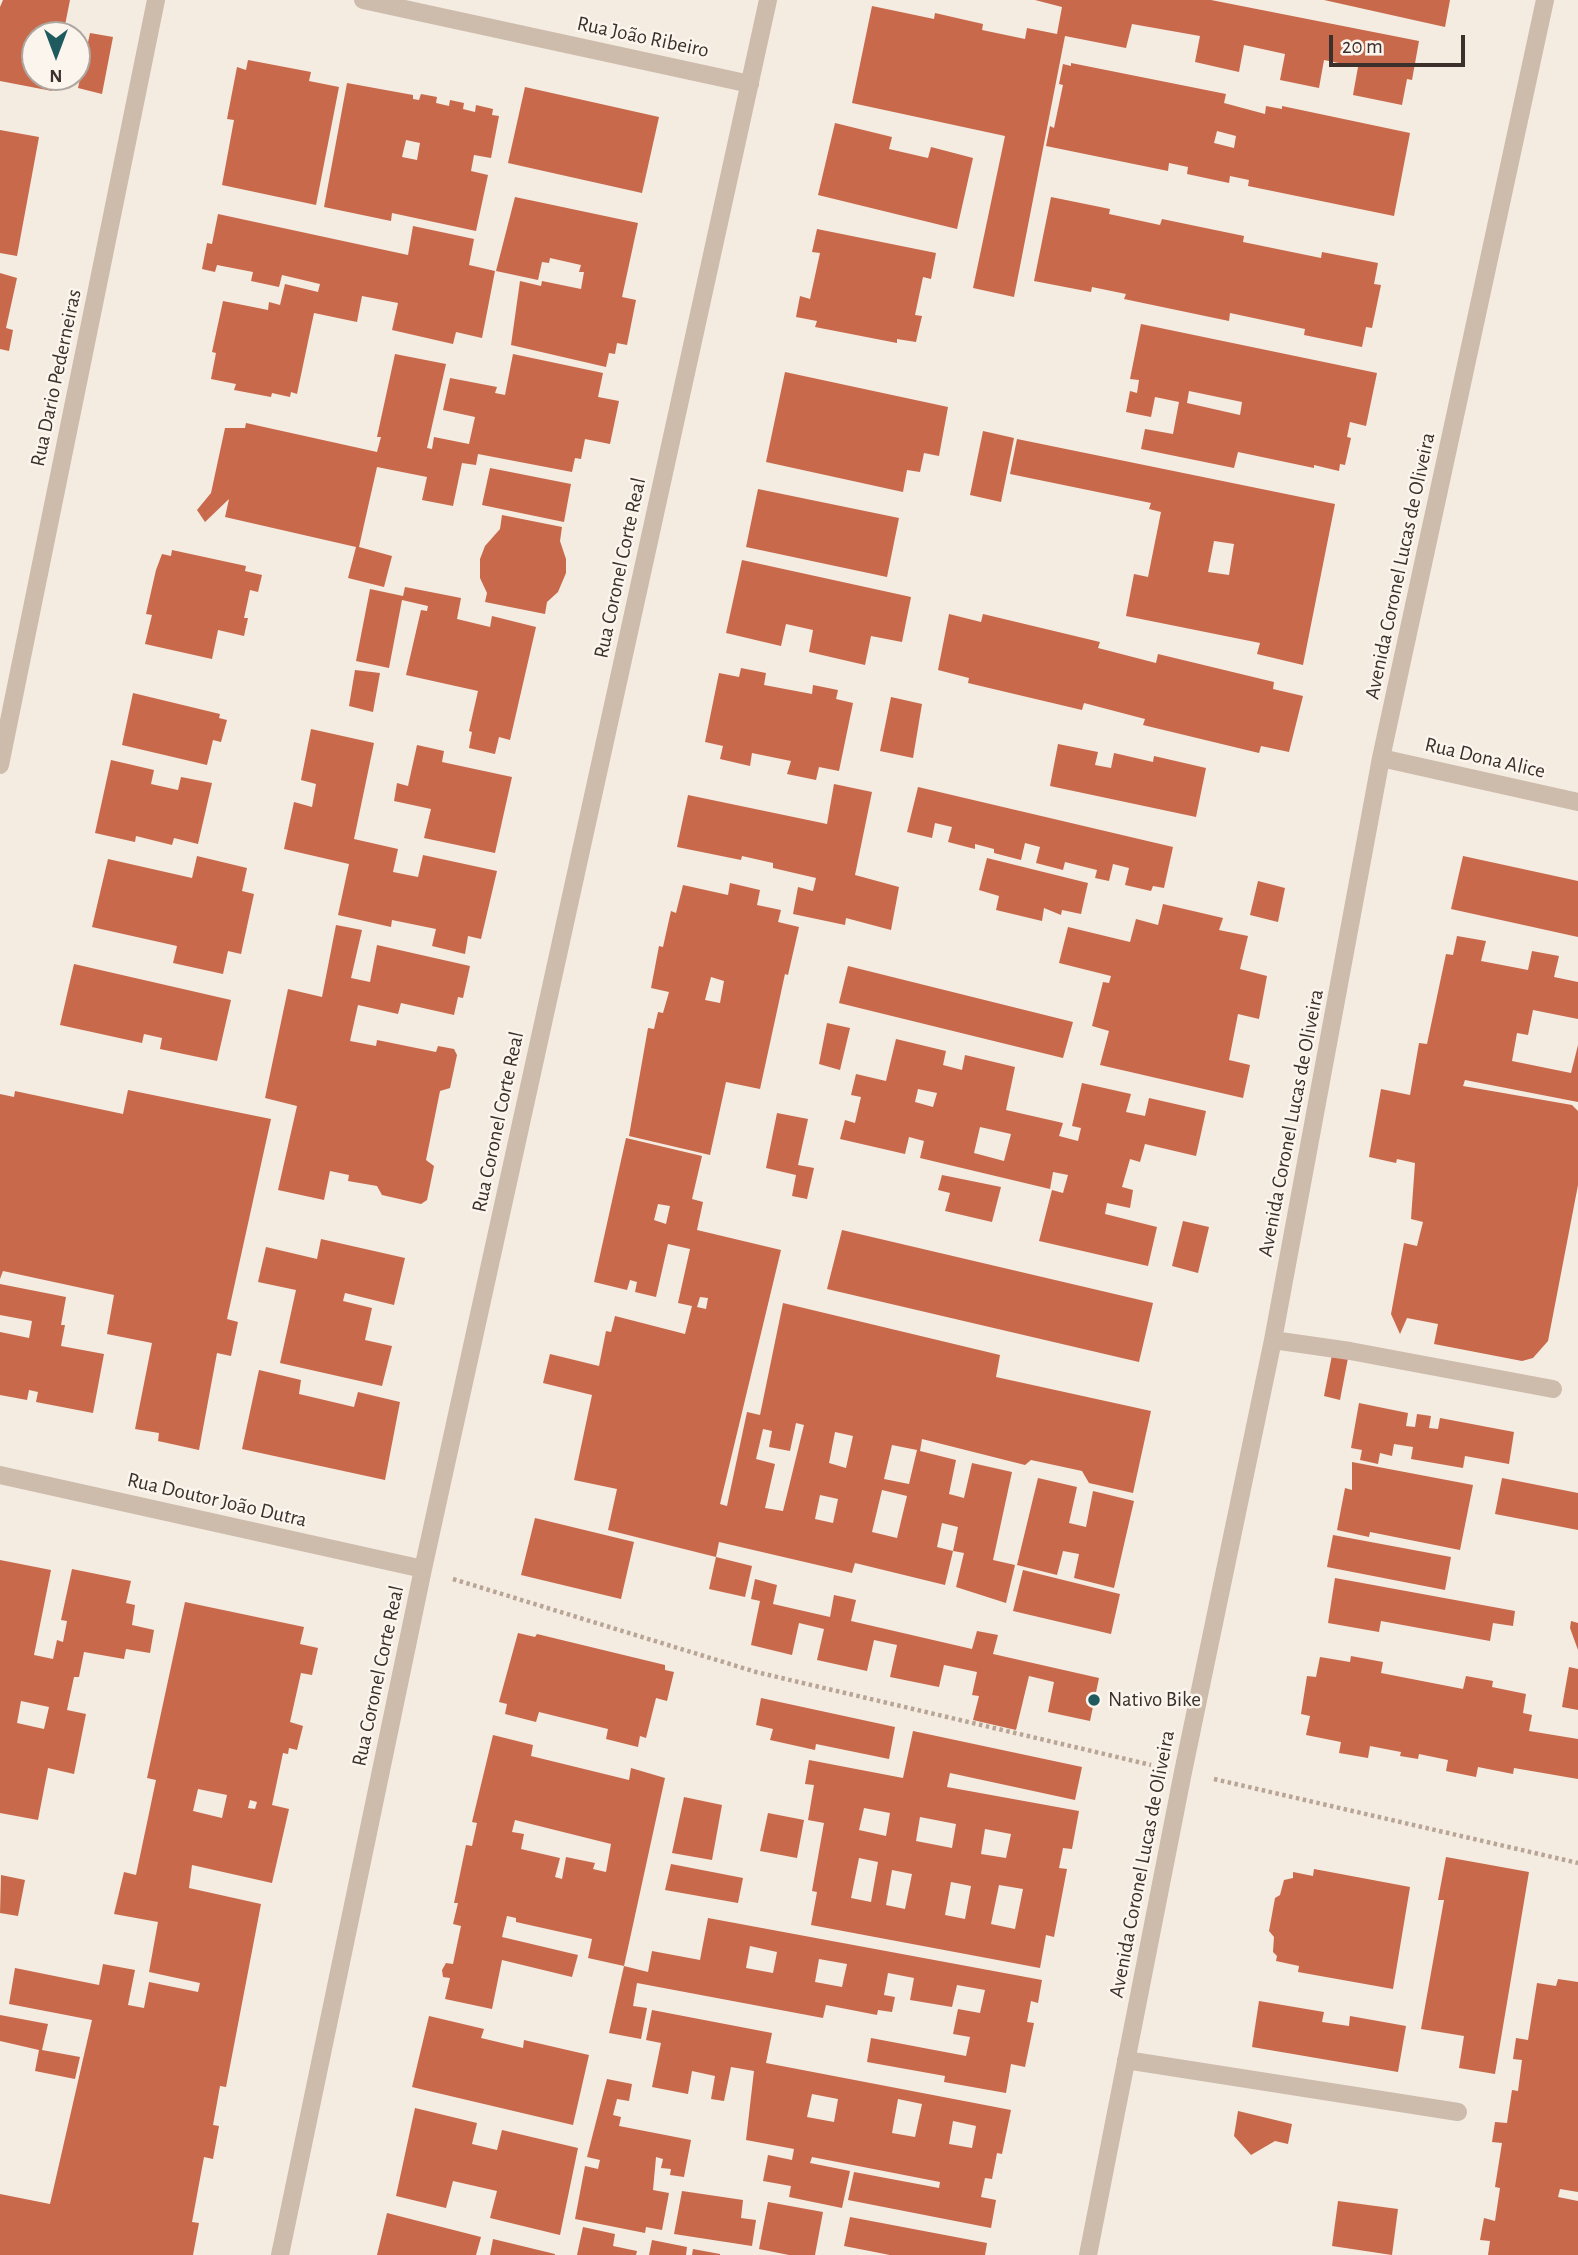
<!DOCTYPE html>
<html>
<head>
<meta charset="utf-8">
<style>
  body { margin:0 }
  #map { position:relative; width:1578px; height:2255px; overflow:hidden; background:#f4ebe1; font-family:"Alegreya Sans",sans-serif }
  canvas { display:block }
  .north { position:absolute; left:21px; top:21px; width:70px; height:70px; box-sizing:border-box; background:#fbf5ee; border:2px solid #aea6a0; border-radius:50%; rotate:180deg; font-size:19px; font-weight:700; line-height:28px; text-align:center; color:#3b302b }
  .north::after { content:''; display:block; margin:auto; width:24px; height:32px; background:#1f5a5e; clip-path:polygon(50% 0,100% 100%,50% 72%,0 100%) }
  .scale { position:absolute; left:1329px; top:35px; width:136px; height:32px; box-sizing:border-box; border:4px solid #3b302b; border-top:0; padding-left:9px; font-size:21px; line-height:24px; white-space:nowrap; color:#3b302b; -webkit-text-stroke:5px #fbf5ee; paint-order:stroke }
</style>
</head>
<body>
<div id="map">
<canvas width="1578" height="2255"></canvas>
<div class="north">N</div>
<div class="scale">20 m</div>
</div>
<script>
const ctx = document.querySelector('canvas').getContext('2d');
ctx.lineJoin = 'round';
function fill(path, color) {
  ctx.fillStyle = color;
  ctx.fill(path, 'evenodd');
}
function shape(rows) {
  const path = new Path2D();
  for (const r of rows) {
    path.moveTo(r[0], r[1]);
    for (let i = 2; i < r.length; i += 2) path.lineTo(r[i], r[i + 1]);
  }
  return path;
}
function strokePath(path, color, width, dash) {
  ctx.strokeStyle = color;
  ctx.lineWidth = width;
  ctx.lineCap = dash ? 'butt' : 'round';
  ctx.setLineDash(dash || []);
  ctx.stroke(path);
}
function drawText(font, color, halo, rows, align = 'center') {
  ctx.font = font + ' "Alegreya Sans",sans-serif';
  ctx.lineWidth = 5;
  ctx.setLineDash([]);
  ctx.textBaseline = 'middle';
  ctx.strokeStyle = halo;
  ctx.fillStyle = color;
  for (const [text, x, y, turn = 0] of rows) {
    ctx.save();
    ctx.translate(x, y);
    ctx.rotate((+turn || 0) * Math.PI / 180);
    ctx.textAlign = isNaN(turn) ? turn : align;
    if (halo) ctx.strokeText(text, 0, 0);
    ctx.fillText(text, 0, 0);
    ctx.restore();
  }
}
fill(shape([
  [3,0,70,0,63,35,35,35,35,77,55,77,52,91,0,81,0,7],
  [1035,0,1211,0,1419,41,1412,80,1407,79,1402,105,1353,95,1358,67,1324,60,1319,88,1280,80,1285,54,1244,45,1239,72,1195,62,1200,36,1132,24,1126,48,1065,36,1014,297,973,288,1005,136,852,103,872,6,934,19,935,13,983,24,982,30,1025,39,1027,28,1057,34,1062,7],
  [1324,0,1450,0,1445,27],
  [90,33,113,37,102,94,78,88],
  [248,60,311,72,309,81,339,87,316,205,222,185,234,120,227,119,237,67,246,70],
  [1071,63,1226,94,1224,103,1265,114,1266,106,1282,109,1282,106,1410,133,1394,216,1248,186,1249,180,1230,176,1229,183,1187,174,1188,167,1169,163,1168,171,1046,146,1050,126,1054,128,1063,85,1059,84,1063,64,1071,66],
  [1217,131,1236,136,1234,148,1214,143],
  [347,83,413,95,413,99,419,100,421,94,437,97,436,103,449,106,450,100,464,103,463,109,475,112,476,105,493,109,492,115,499,116,491,158,474,155,471,171,488,175,476,231,392,213,391,221,324,207],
  [406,140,420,143,417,160,402,157],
  [525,87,659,117,642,193,508,163],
  [835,123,892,137,889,149,928,158,931,147,973,158,957,229,818,195],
  [0,130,39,137,17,256,0,253],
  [515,197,638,223,622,297,636,300,627,345,617,343,615,354,609,353,606,367,511,345,520,281,541,286,542,281,581,289,584,272,579,272,581,265,550,258,549,263,542,262,538,280,496,271],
  [1051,197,1110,209,1109,214,1160,225,1162,219,1244,236,1243,242,1321,258,1322,252,1378,263,1374,284,1381,285,1372,328,1366,327,1362,347,1304,335,1305,329,1230,313,1229,321,1124,299,1126,294,1092,287,1091,292,1034,281],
  [218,214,408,255,413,226,474,239,469,265,495,271,482,338,456,332,453,344,392,330,398,303,362,296,357,322,314,313,297,394,291,392,290,397,272,393,271,397,234,390,236,384,211,379,216,353,212,352,223,301,268,310,269,302,280,305,285,284,318,292,320,284,282,275,279,287,251,281,253,272,217,265,215,272,202,269,207,243,212,244],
  [817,229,936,253,931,279,923,277,915,315,922,316,916,342,897,339,897,343,815,327,817,321,796,317,800,296,810,299,820,253,812,252],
  [0,273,17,278,6,328,13,330,9,351,0,349],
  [1141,324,1377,373,1366,426,1350,422,1347,437,1351,438,1345,465,1340,464,1339,471,1314,465,1314,468,1238,452,1234,468,1141,449,1145,429,1173,434,1179,402,1155,397,1151,417,1126,412,1130,391,1137,393,1139,380,1130,379],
  [1189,391,1242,402,1240,415,1187,403],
  [395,354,446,364,427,448,432,449,434,437,469,444,475,417,443,410,450,378,497,387,495,393,505,395,513,354,603,373,598,397,619,401,610,444,585,439,581,459,575,458,572,472,478,454,476,465,462,463,453,506,422,500,427,477,377,467,359,547,392,556,384,587,348,578,356,547,225,517,229,499,205,522,197,510,211,493,225,428,245,428,246,423,377,452,381,437,377,437],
  [785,372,948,407,939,456,924,453,920,472,907,470,903,492,766,462],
  [983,431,1014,438,1001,502,970,495],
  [1017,439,1335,504,1303,665,1257,654,1260,643,1126,616,1134,574,1148,577,1161,512,1149,509,1151,503,1010,474],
  [1214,541,1234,544,1229,575,1208,572],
  [490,468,571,484,564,522,482,505],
  [758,489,899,518,887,577,746,547],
  [502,515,562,527,560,541,566,559,566,573,558,592,547,602,545,614,485,602,487,593,480,578,480,559,485,546,500,529],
  [172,550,246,566,245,571,262,575,258,592,250,590,244,618,248,618,244,636,218,630,212,659,145,644,152,615,146,614,156,570,162,554,171,556],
  [742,560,911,597,902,642,871,636,865,665,809,652,813,630,786,624,781,646,726,633],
  [405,587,461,598,457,619,490,627,492,616,536,627,510,740,499,737,495,754,469,748,472,732,469,731,478,691,406,675,421,610,427,611,428,606,402,600,389,668,356,661,370,589,403,596],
  [949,614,981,622,983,614,1100,642,1098,648,1156,663,1158,654,1274,682,1273,689,1303,696,1289,752,1261,746,1259,753,1143,725,1145,719,1084,703,1082,710,968,683,969,678,938,670],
  [741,668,766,673,764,685,812,694,813,685,838,690,836,699,853,703,839,771,819,767,816,780,787,774,791,761,752,753,750,766,720,759,723,746,705,742,719,673,739,677],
  [355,670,380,673,373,712,349,706],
  [133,693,220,714,219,718,227,720,221,742,213,740,207,765,122,745],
  [891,697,922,704,913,758,880,751],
  [311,729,374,743,354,839,398,849,393,872,418,877,423,855,497,871,481,939,468,936,465,954,432,946,436,929,392,920,391,927,338,915,349,864,284,849,294,802,312,807,316,784,301,780],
  [1058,744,1098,752,1095,765,1111,768,1114,753,1153,762,1154,756,1206,768,1196,817,1050,786],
  [417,745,444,751,442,762,512,777,495,853,424,838,431,809,394,801,397,783,408,786],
  [111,760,154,770,151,784,178,790,181,777,212,783,198,844,174,838,172,845,136,836,135,842,95,833],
  [834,784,872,792,855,875,899,887,891,930,846,918,845,925,793,914,798,887,813,891,816,878,773,868,773,863,742,856,741,860,677,847,688,795,827,824],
  [918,787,1173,847,1164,888,1153,886,1151,891,1125,885,1129,868,1113,864,1109,881,1095,878,1097,870,1065,862,1063,870,1036,863,1040,847,1025,843,1021,860,994,853,994,849,975,844,975,849,948,842,952,827,935,823,932,838,907,832],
  [197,856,247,868,242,891,254,894,241,954,228,951,223,974,173,963,177,946,92,927,108,859,192,878],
  [1463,856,1578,881,1578,937,1451,909],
  [987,858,1088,883,1081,914,1062,910,1061,915,1044,908,1042,921,996,910,999,896,979,890],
  [1258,881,1285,888,1278,922,1250,915],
  [730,883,760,890,757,905,781,910,778,922,799,927,788,975,785,974,760,1089,726,1082,710,1155,629,1136,648,1028,654,1029,658,1012,663,1013,669,992,651,988,659,946,663,947,671,911,676,913,683,885,728,895],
  [711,977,724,981,720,1003,705,1000],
  [1163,904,1223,918,1219,930,1248,936,1240,969,1267,976,1259,1019,1238,1014,1229,1060,1250,1065,1243,1098,1100,1065,1109,1031,1092,1026,1103,982,1109,983,1111,976,1059,963,1068,927,1130,942,1136,919,1158,925],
  [336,925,362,930,351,978,370,982,377,945,470,966,463,998,458,997,454,1015,401,1003,398,1014,358,1005,350,1041,376,1046,377,1040,436,1052,438,1046,454,1049,457,1055,450,1088,440,1091,426,1160,434,1166,427,1200,421,1204,382,1195,377,1186,348,1181,349,1175,330,1171,324,1200,278,1190,297,1106,265,1098,288,989,322,997],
  [1457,936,1486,941,1481,961,1528,970,1532,951,1559,956,1554,977,1578,982,1578,1019,1533,1010,1528,1035,1517,1033,1512,1061,1571,1073,1578,1045,1578,1102,1465,1080,1463,1086,1572,1105,1578,1111,1578,1185,1548,1341,1533,1358,1522,1361,1434,1344,1438,1324,1407,1318,1400,1334,1391,1314,1404,1243,1417,1246,1423,1222,1411,1219,1415,1163,1397,1159,1396,1163,1369,1157,1381,1089,1410,1095,1419,1043,1427,1044,1446,954,1453,955],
  [74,964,231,1000,217,1061,160,1049,162,1038,144,1034,142,1043,60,1025],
  [848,966,1073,1022,1063,1058,839,1003],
  [827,1023,850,1028,840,1070,819,1064],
  [896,1039,946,1051,943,1065,962,1070,965,1055,1015,1067,1006,1110,1063,1123,1059,1136,1078,1141,1081,1128,1072,1126,1082,1083,1131,1094,1126,1112,1145,1116,1149,1098,1206,1111,1196,1156,1145,1144,1140,1162,1130,1159,1122,1187,1133,1190,1130,1208,1107,1203,1105,1214,1157,1227,1148,1266,1039,1241,1052,1190,1063,1193,1068,1175,1053,1172,1050,1189,920,1158,924,1141,909,1137,905,1154,840,1139,845,1120,855,1123,861,1097,851,1095,856,1074,886,1081],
  [918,1089,937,1093,933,1107,915,1102],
  [980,1127,1011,1134,1004,1161,974,1153],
  [128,1090,271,1119,227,1319,238,1322,231,1356,217,1353,199,1450,158,1441,159,1433,135,1429,152,1343,107,1334,114,1295,3,1271,0,1279,0,1094,14,1097,15,1091,123,1114],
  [777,1113,808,1119,798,1165,814,1168,807,1199,792,1196,796,1175,766,1168],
  [626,1138,702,1156,692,1199,703,1202,697,1230,781,1250,720,1504,727,1506,747,1412,760,1415,783,1303,1000,1355,996,1377,1151,1411,1133,1493,1089,1483,1082,1471,1031,1460,1025,1465,922,1439,920,1451,956,1460,949,1494,964,1498,972,1463,1012,1472,993,1560,1015,1565,1006,1603,956,1587,964,1553,953,1551,945,1585,855,1563,852,1573,719,1542,716,1557,608,1530,617,1489,574,1480,592,1395,543,1383,550,1354,599,1366,606,1331,611,1332,615,1316,685,1334,692,1306,678,1303,690,1249,668,1244,656,1297,635,1292,637,1282,630,1280,627,1290,594,1282],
  [658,1204,670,1206,666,1224,654,1220],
  [700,1297,708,1298,706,1309,697,1307],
  [796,1423,804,1425,783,1511,765,1508,775,1464,756,1459,763,1429,772,1431,769,1447,790,1451],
  [835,1432,853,1436,846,1468,829,1463],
  [892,1445,917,1450,909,1484,884,1479],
  [882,1490,907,1496,897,1538,872,1532],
  [820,1495,838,1499,833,1523,815,1519],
  [942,1523,958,1527,953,1551,937,1547],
  [942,1175,1001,1187,992,1222,945,1211,950,1193,938,1190],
  [1183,1221,1209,1227,1198,1273,1172,1266],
  [842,1230,1153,1303,1139,1362,827,1289],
  [321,1239,405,1258,394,1305,345,1293,343,1301,372,1308,365,1340,392,1346,382,1386,280,1363,296,1290,258,1282,266,1247,317,1259],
  [0,1284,66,1297,61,1325,65,1325,61,1346,104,1354,93,1413,36,1402,38,1392,29,1390,27,1400,0,1395,0,1332,29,1338,32,1321,0,1315],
  [1332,1355,1348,1358,1340,1400,1324,1396],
  [259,1370,301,1380,299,1394,354,1407,358,1392,400,1402,385,1480,242,1449],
  [1359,1403,1408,1413,1406,1426,1415,1427,1417,1414,1431,1416,1429,1428,1438,1429,1440,1418,1514,1432,1509,1464,1465,1456,1463,1468,1411,1459,1413,1447,1394,1444,1392,1456,1380,1453,1378,1464,1360,1460,1362,1450,1351,1448],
  [1352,1462,1473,1485,1460,1550,1370,1532,1369,1537,1337,1530,1345,1488,1352,1490],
  [1038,1478,1077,1487,1069,1523,1086,1527,1093,1491,1134,1501,1114,1588,1074,1578,1079,1554,1063,1551,1057,1575,1017,1565],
  [1502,1478,1578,1493,1578,1530,1495,1514],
  [535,1518,634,1542,621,1599,521,1575],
  [1333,1535,1451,1557,1445,1590,1327,1567],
  [716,1557,752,1566,745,1597,709,1589],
  [0,1560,51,1570,34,1655,53,1659,57,1640,63,1642,67,1621,61,1620,72,1569,131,1581,126,1603,135,1605,132,1625,154,1630,150,1653,126,1649,124,1659,84,1652,79,1677,74,1677,67,1710,86,1714,74,1774,48,1768,38,1820,0,1813],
  [21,1701,49,1707,44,1729,17,1723],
  [1023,1570,1120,1594,1111,1634,1013,1611],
  [1335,1578,1515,1611,1513,1626,1493,1623,1490,1641,1381,1621,1379,1632,1328,1623],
  [755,1579,777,1585,773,1604,830,1617,834,1595,856,1600,851,1621,972,1649,977,1631,998,1635,993,1654,1099,1678,1090,1721,1048,1712,1054,1682,1029,1676,1016,1730,973,1720,979,1696,972,1695,977,1672,944,1665,939,1687,890,1677,897,1645,874,1640,867,1671,817,1660,824,1629,799,1623,792,1655,751,1645,760,1601,751,1599],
  [185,1602,304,1627,300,1644,318,1648,312,1675,301,1673,290,1722,303,1726,297,1750,289,1748,288,1754,283,1753,272,1805,289,1809,272,1883,192,1865,189,1888,261,1904,226,2087,220,2086,213,2125,219,2126,213,2159,204,2157,192,2222,199,2223,193,2255,0,2255,0,2194,50,2204,92,2020,9,2004,15,1968,99,1985,103,1964,135,1970,128,2005,144,2008,149,1982,198,1992,200,1983,149,1972,158,1922,114,1914,124,1872,136,1875,156,1780,147,1778],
  [198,1789,227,1795,222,1818,193,1811],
  [250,1800,257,1802,255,1809,248,1808],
  [1571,1621,1578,1623,1578,1650,1570,1628],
  [518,1633,535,1637,537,1634,665,1665,665,1670,674,1672,667,1701,656,1698,646,1738,640,1736,638,1747,606,1739,608,1729,539,1712,536,1722,505,1714,507,1704,499,1702],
  [1351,1656,1383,1662,1381,1673,1463,1689,1466,1676,1493,1681,1492,1687,1526,1694,1523,1713,1532,1715,1529,1731,1578,1739,1578,1779,1514,1768,1513,1774,1478,1767,1476,1777,1446,1771,1448,1760,1419,1754,1418,1759,1400,1756,1401,1752,1370,1746,1368,1758,1339,1753,1341,1742,1306,1735,1310,1716,1301,1714,1307,1676,1316,1677,1320,1657,1350,1662],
  [1569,1667,1578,1669,1578,1710,1562,1707],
  [761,1698,895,1727,889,1759,816,1744,815,1750,770,1740,773,1729,756,1725],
  [913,1731,1082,1767,1075,1800,950,1773,947,1787,1079,1811,1072,1849,1063,1848,1059,1868,1067,1869,1054,1937,1046,1935,1040,1968,811,1925,817,1892,812,1891,824,1823,808,1820,814,1785,805,1784,809,1760,903,1778],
  [864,1808,890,1813,886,1836,859,1830],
  [920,1817,956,1824,952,1848,916,1841],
  [985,1829,1011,1834,1006,1858,981,1854],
  [859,1858,878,1862,871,1902,851,1898],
  [892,1870,912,1874,905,1909,886,1905],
  [951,1882,971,1886,965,1919,945,1915],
  [999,1885,1023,1889,1015,1929,991,1924],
  [493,1735,533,1745,531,1756,629,1780,631,1768,665,1778,624,1966,648,1972,652,1951,700,1960,708,1918,1042,1980,1038,2003,1031,2001,1027,2022,1034,2023,1025,2067,1011,2064,1006,2093,944,2082,945,2076,867,2062,871,2038,966,2056,970,2037,953,2034,958,2009,980,2013,985,1990,957,1985,952,2007,910,2000,914,1978,888,1973,884,1995,895,1997,892,2012,878,2010,877,2015,826,2005,823,2018,637,1983,633,2006,647,2008,641,2039,609,2033,624,1966,588,1958,592,1939,516,1922,516,1918,507,1916,502,1937,578,1955,572,1977,502,1960,492,2009,445,1999,450,1978,443,1977,442,1970,446,1963,453,1964,461,1926,453,1924,458,1903,454,1903,466,1845,472,1846,477,1823,472,1822],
  [515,1820,611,1844,606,1872,593,1869,595,1863,566,1857,562,1879,555,1877,560,1858,521,1849,524,1834,512,1832],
  [750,1946,777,1952,773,1973,746,1968],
  [819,1959,847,1964,842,1987,815,1982],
  [684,1797,722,1805,712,1860,672,1853],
  [768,1813,804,1820,797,1858,760,1851],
  [1446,1857,1529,1872,1495,2074,1459,2068,1464,2036,1421,2029,1444,1900,1438,1900],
  [671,1864,743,1878,738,1903,665,1890],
  [1314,1869,1410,1887,1393,1989,1298,1972,1299,1966,1276,1961,1277,1956,1273,1952,1274,1937,1269,1931,1275,1898,1280,1895,1284,1880,1293,1878,1293,1872,1313,1876],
  [1,1875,25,1880,18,1916,0,1913],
  [1558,1979,1578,1982,1578,2192,1560,2189,1558,2197,1578,2201,1578,2255,1488,2255,1490,2241,1480,2240,1484,2218,1495,2221,1500,2188,1495,2187,1502,2143,1492,2142,1495,2122,1507,2123,1512,2090,1518,2091,1522,2060,1513,2059,1516,2038,1528,2040,1537,1983,1556,1986],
  [1259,2001,1324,2012,1322,2022,1349,2026,1350,2016,1406,2026,1398,2072,1252,2047],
  [652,2010,772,2033,766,2063,1011,2110,1002,2154,997,2153,992,2179,985,2178,981,2197,996,2200,991,2228,848,2200,854,2172,939,2188,940,2182,812,2157,810,2163,850,2171,842,2208,789,2197,791,2186,763,2181,768,2155,792,2160,794,2149,746,2140,754,2071,731,2067,724,2101,711,2099,715,2076,692,2071,688,2094,652,2087,661,2043,646,2040],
  [812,2094,838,2099,834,2122,807,2117],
  [898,2099,922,2104,915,2137,892,2133],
  [953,2121,976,2126,972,2148,949,2144],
  [0,2015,48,2024,42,2050,80,2057,75,2079,35,2071,39,2050,0,2041],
  [429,2016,484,2029,481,2038,523,2048,524,2040,589,2055,573,2125,412,2087],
  [607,2079,632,2084,629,2101,617,2099,613,2115,621,2117,619,2126,691,2140,684,2177,670,2175,671,2169,661,2168,663,2159,656,2157,653,2190,669,2193,662,2230,646,2227,645,2233,575,2219,585,2166,598,2169,600,2160,587,2157],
  [415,2108,477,2123,472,2144,497,2150,502,2130,578,2148,560,2235,490,2218,497,2191,453,2181,446,2208,396,2196],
  [1238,2111,1292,2124,1288,2144,1275,2141,1251,2155,1234,2136],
  [682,2191,743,2200,741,2218,756,2220,752,2246,674,2234],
  [1338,2201,1398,2209,1392,2255,1332,2246],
  [768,2202,823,2212,815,2255,789,2255,759,2249],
  [387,2213,481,2237,476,2255,377,2255],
  [850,2217,987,2243,985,2255,890,2255,844,2246],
  [583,2227,615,2234,613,2246,637,2251,636,2255,577,2255],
  [493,2239,555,2254,555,2255,490,2255],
  [652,2240,687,2247,686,2255,649,2255],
  [693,2249,720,2254,720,2255,692,2255]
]), '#c8694b');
strokePath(shape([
  [453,1579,756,1672,1151,1765],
  [1214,1779,1578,1863]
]), '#b9a596', 4.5, [3.5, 3.5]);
strokePath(shape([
  [363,0,750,84],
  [1381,758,1578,802],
  [0,765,156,0],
  [1273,1340,1350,1351,1553,1389],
  [0,1475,423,1569],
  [1126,2060,1458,2112],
  [280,2255,423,1569,768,0],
  [1088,2255,1183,1772,1273,1340,1381,758,1545,0]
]), '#cdbbac', 18);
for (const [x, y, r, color] of [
  [1094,1700,7,"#1f5a5e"]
]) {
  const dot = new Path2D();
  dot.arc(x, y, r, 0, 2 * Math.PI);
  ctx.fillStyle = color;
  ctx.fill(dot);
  strokePath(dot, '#fbf5ee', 2.5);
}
drawText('21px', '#3b302b', '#fbf5ee', [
  ["Rua João Ribeiro",643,37,12],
  ["Rua Dario Pederneiras",56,378,-78],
  ["Avenida Coronel Lucas de Oliveira",1400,566,-78],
  ["Rua Coronel Corte Real",620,568,-78],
  ["Rua Dona Alice",1485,758,13],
  ["Rua Coronel Corte Real",498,1122,-78],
  ["Avenida Coronel Lucas de Oliveira",1291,1123,-79],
  ["Rua Doutor João Dutra",217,1500,13],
  ["Rua Coronel Corte Real",378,1676,-78],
  ["Avenida Coronel Lucas de Oliveira",1142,1864,-79]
]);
drawText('21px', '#3b302b', '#fbf5ee', [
  ["Nativo Bike",1108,1700]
], 'left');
</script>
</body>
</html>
